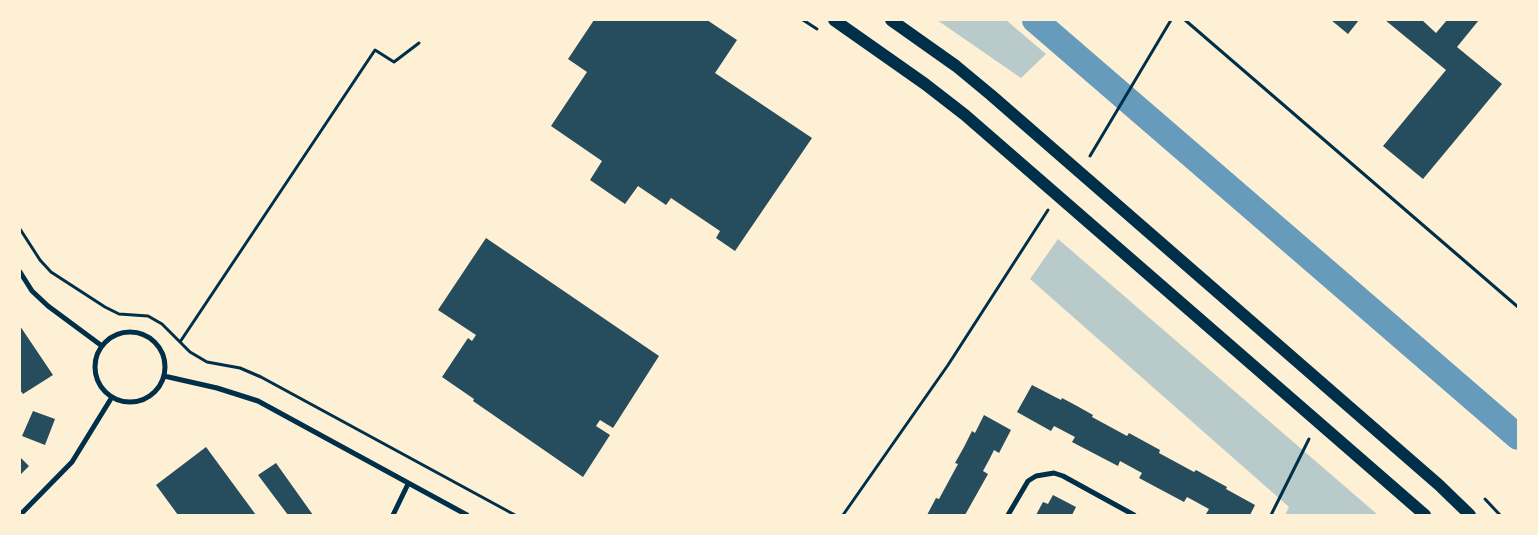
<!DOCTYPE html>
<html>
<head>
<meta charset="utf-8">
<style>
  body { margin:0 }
  #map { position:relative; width:1538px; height:535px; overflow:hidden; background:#fdf0d5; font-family:"Varela Round",sans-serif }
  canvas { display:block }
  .frame { position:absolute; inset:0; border:21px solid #fdf0d5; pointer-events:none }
</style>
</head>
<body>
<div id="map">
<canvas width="1538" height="535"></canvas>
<div class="frame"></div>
</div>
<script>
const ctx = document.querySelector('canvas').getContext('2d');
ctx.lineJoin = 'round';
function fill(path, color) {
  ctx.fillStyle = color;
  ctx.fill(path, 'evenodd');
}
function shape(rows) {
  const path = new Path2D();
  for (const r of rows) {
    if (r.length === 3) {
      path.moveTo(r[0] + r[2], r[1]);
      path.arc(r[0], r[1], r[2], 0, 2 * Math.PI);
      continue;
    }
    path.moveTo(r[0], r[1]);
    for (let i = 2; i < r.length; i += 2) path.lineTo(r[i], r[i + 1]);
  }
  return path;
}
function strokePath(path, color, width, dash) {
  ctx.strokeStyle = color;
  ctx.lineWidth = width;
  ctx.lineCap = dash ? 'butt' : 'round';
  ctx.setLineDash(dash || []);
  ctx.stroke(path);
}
fill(shape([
  [937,20,1006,20,1046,54,1021,78],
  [1058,239,1378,515,1285,515,1289,507,1030,279]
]), '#b9caca');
strokePath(shape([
  [1035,20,1518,437]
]), '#669bbc', 26);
fill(shape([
  [594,20,707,20,737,40,715,73,812,138,735,251,716,238,720,231,671,198,666,205,638,186,625,204,590,180,602,161,551,126,587,72,568,59],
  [1331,20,1359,20,1348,34],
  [1385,20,1422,20,1436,33,1447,20,1479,20,1457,47,1502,84,1423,179,1383,146,1446,70],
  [486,238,659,356,613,428,600,420,596,426,610,435,583,477,473,401,474,399,442,377,468,338,472,341,476,335,438,310],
  [20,326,53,375,23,394,20,390],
  [1032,385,1061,400,1062,398,1077,406,1093,415,1092,417,1127,436,1129,433,1160,450,1159,453,1194,472,1196,470,1227,487,1226,489,1255,505,1250,515,1208,515,1206,514,1209,509,1187,497,1184,502,1139,478,1142,473,1120,461,1118,466,1072,442,1075,437,1054,426,1051,431,1017,412],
  [33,411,55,419,45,445,22,436],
  [984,415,1011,430,999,453,994,450,989,460,983,471,988,474,965,515,927,515,936,498,939,499,958,464,955,463,964,447,972,431,975,433],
  [206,447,256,515,178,515,156,485],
  [20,457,29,466,20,475],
  [276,463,313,515,288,515,258,475],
  [1053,495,1076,507,1072,515,1036,515,1043,502,1048,504]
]), '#264d5e');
strokePath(shape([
  [803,20,817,29],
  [1185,20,1518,307],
  [1090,156,1171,20],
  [20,229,40,260,51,272,105,307,119,314,148,316,162,324,190,352,207,362,240,368,261,377,515,515],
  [180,342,375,50,394,62,419,43],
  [1485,499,1500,515],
  [843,515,948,365,1048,210],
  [1271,515,1309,439]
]), '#003049', 3);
strokePath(shape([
  [20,272,32,291,48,306,102,346],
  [130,367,35],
  [164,376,217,388,258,401,467,515],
  [20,515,72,462,112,397],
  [393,515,408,484],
  [1008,515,1028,481,1036,476,1054,473,1063,476,1134,515]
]), '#003049', 5);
strokePath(shape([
  [834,20,925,84,965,115,1425,515],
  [891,20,956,66,991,95,1439,485,1470,515]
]), '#003049', 12);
</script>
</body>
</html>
